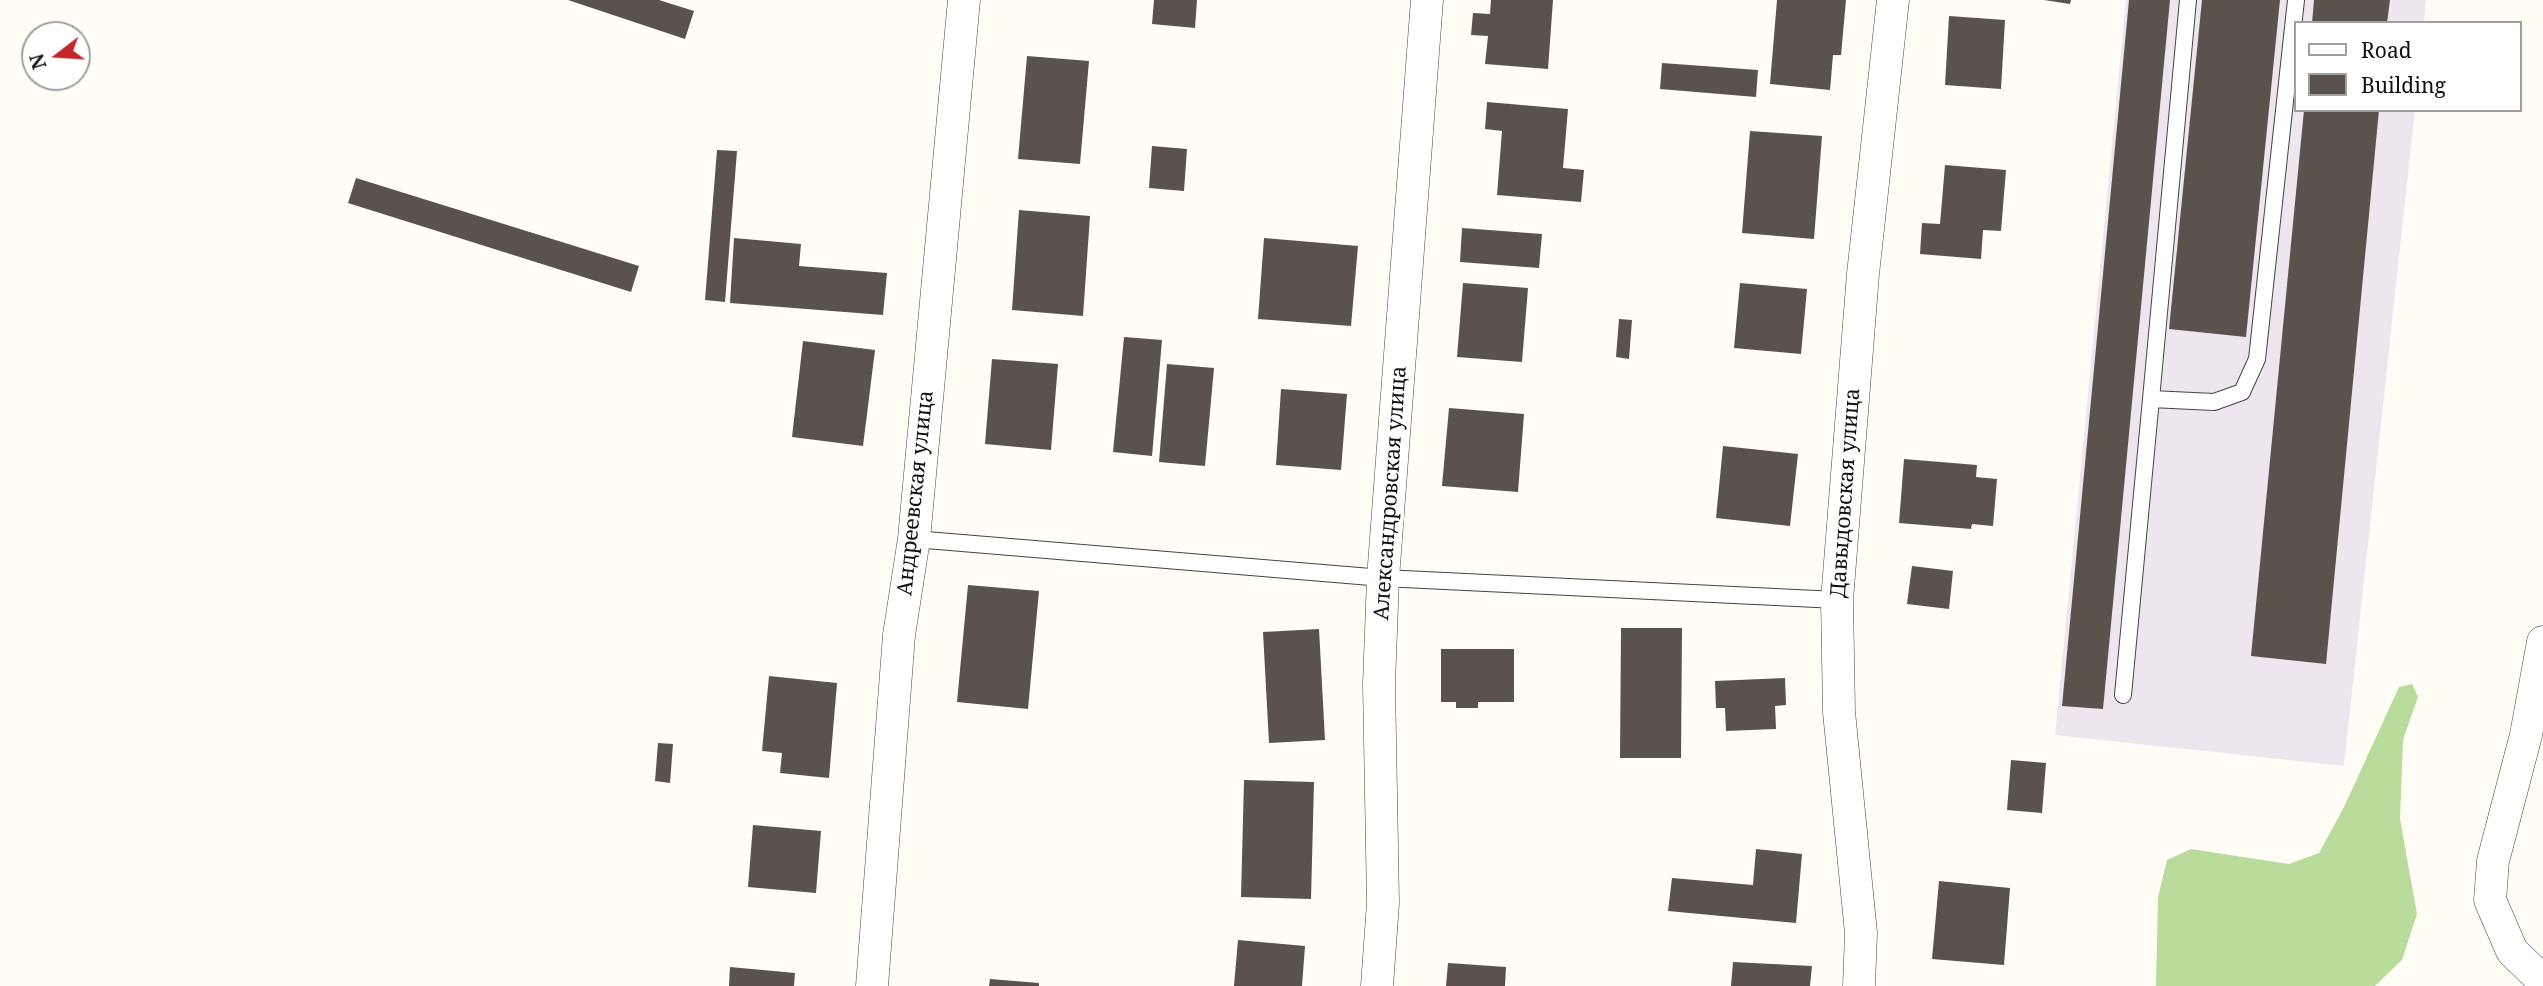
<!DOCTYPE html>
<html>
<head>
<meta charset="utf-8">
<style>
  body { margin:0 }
  #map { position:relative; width:2543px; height:986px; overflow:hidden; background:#fffdf5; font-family:"Noto Serif",serif }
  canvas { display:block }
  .legend { position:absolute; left:2294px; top:21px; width:228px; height:91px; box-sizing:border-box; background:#fff; border:2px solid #a0a0a0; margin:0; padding:9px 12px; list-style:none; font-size:21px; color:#111 }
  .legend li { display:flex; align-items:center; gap:14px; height:35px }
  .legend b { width:35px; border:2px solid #a0a0a0 }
  .north { position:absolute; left:21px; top:21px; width:70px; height:70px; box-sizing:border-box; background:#fff; border:2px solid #a0a0a0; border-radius:50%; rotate:253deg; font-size:19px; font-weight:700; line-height:28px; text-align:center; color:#111 }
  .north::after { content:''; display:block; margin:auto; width:24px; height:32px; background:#c4262e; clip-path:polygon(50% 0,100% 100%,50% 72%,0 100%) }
</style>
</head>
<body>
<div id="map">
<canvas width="2543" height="986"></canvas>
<ul class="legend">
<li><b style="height:9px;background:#fff"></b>Road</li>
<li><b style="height:19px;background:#5a524d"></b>Building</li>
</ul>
<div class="north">N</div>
</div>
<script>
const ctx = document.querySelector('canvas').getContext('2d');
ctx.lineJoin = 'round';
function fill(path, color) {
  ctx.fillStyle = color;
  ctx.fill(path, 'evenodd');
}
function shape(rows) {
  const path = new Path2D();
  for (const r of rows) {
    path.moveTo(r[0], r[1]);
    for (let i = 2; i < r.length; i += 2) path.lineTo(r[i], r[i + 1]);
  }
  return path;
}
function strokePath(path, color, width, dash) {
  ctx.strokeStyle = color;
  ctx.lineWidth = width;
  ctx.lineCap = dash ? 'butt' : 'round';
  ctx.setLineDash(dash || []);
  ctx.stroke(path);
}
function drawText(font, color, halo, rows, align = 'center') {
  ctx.font = font + ' "Noto Serif",serif';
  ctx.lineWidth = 7;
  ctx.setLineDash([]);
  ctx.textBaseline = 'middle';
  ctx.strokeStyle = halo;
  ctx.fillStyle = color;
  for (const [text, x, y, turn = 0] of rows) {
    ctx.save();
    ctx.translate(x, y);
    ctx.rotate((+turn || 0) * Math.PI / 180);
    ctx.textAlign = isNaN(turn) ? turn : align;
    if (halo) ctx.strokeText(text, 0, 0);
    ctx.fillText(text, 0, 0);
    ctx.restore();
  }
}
fill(shape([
  [2126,0,2426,0,2424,23,2296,23,2296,110,2415,110,2344,766,2055,735]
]), '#eee6ef');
fill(shape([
  [2412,684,2418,697,2403,740,2400,819,2417,914,2402,960,2375,986,2156,986,2158,897,2167,860,2191,849,2289,864,2319,853,2344,807,2399,687]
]), '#b9dc9c');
fill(shape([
  [568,0,659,0,694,11,685,39],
  [1154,0,1197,0,1195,28,1152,24],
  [1491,0,1553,0,1548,69,1485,64,1488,36,1471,35,1473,13,1490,14],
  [1777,0,1846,0,1841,55,1833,55,1830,90,1770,84],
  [2044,0,2071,0,2070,4],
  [2129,0,2170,0,2103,709,2062,706],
  [2202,0,2280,0,2246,337,2169,329],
  [2314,0,2390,0,2387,23,2312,23],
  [1949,16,2005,20,2001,89,1945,85],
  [1027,56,1089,61,1080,164,1018,159],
  [1662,63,1758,70,1756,97,1660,89],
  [1487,102,1568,109,1563,168,1584,170,1581,202,1497,195,1502,131,1485,129],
  [2304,110,2379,110,2326,664,2251,656],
  [1750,131,1822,136,1814,239,1742,233],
  [1152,146,1187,149,1184,191,1149,188],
  [717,150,737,151,725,302,705,300],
  [1945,165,2006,170,2001,231,1983,230,1981,259,1920,254,1922,223,1940,224],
  [356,178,639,266,631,292,348,203],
  [1019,210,1090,216,1083,316,1012,310],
  [1462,228,1542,234,1539,268,1460,262],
  [734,238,801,244,799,266,887,273,883,315,730,303],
  [1264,238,1358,246,1351,326,1258,319],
  [1463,283,1528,288,1522,362,1457,357],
  [1740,283,1807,289,1801,354,1734,348],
  [1619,319,1632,320,1629,359,1616,357],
  [1124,337,1162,340,1152,456,1113,452],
  [803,341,875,350,863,446,792,437],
  [992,359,1058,364,1051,450,985,444],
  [1167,364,1214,368,1205,466,1159,462],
  [1281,389,1347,394,1341,470,1276,465],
  [1449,408,1524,414,1518,492,1442,486],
  [1723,446,1798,454,1790,526,1716,518],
  [1904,459,1977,465,1976,477,1997,479,1993,526,1972,524,1971,529,1899,523],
  [1912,566,1953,571,1949,609,1907,604],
  [968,585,1039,591,1028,709,957,702],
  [1621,628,1682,628,1681,758,1620,758],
  [1319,629,1325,740,1269,743,1263,632],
  [1441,649,1514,649,1514,702,1478,702,1478,708,1456,708,1456,702,1441,702],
  [769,676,837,683,829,778,780,773,782,753,762,751],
  [1785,678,1786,705,1775,706,1776,729,1726,731,1725,708,1716,708,1715,681],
  [658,743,673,744,670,783,655,781],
  [2011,760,2046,763,2042,813,2007,810],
  [1244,780,1314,782,1311,899,1241,897],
  [753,825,821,831,816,893,748,887],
  [1756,849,1802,854,1796,923,1668,911,1672,878,1753,885],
  [1939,881,2010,888,2004,965,1932,959],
  [1238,940,1305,946,1302,986,1234,986],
  [1733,962,1812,966,1810,986,1731,986],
  [1448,963,1506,967,1505,986,1446,986],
  [730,967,795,973,794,986,729,986],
  [990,979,1039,983,1039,986,989,986]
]), '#5a524d');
const service = shape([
  [2188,0,2151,399,2214,402,2242,392,2257,359,2296,0],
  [914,539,1383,578,1837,600],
  [2123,695,2151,399]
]);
const minor = shape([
  [2543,642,2526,735,2493,861,2490,900,2512,951,2543,981],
  [872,986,899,635,914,539,964,0],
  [1377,986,1383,903,1379,684,1383,578,1427,0],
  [1859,986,1861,933,1839,712,1837,600,1863,274,1893,0]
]);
strokePath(service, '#444', 18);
strokePath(minor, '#444', 33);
strokePath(service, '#fff', 16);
strokePath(minor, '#fff', 32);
drawText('21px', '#111', '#fff', [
  ["Андреевская улица",916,493,-84],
  ["Александровская улица",1391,493,-86],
  ["Давыдовская улица",1846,493,-86]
]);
</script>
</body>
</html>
